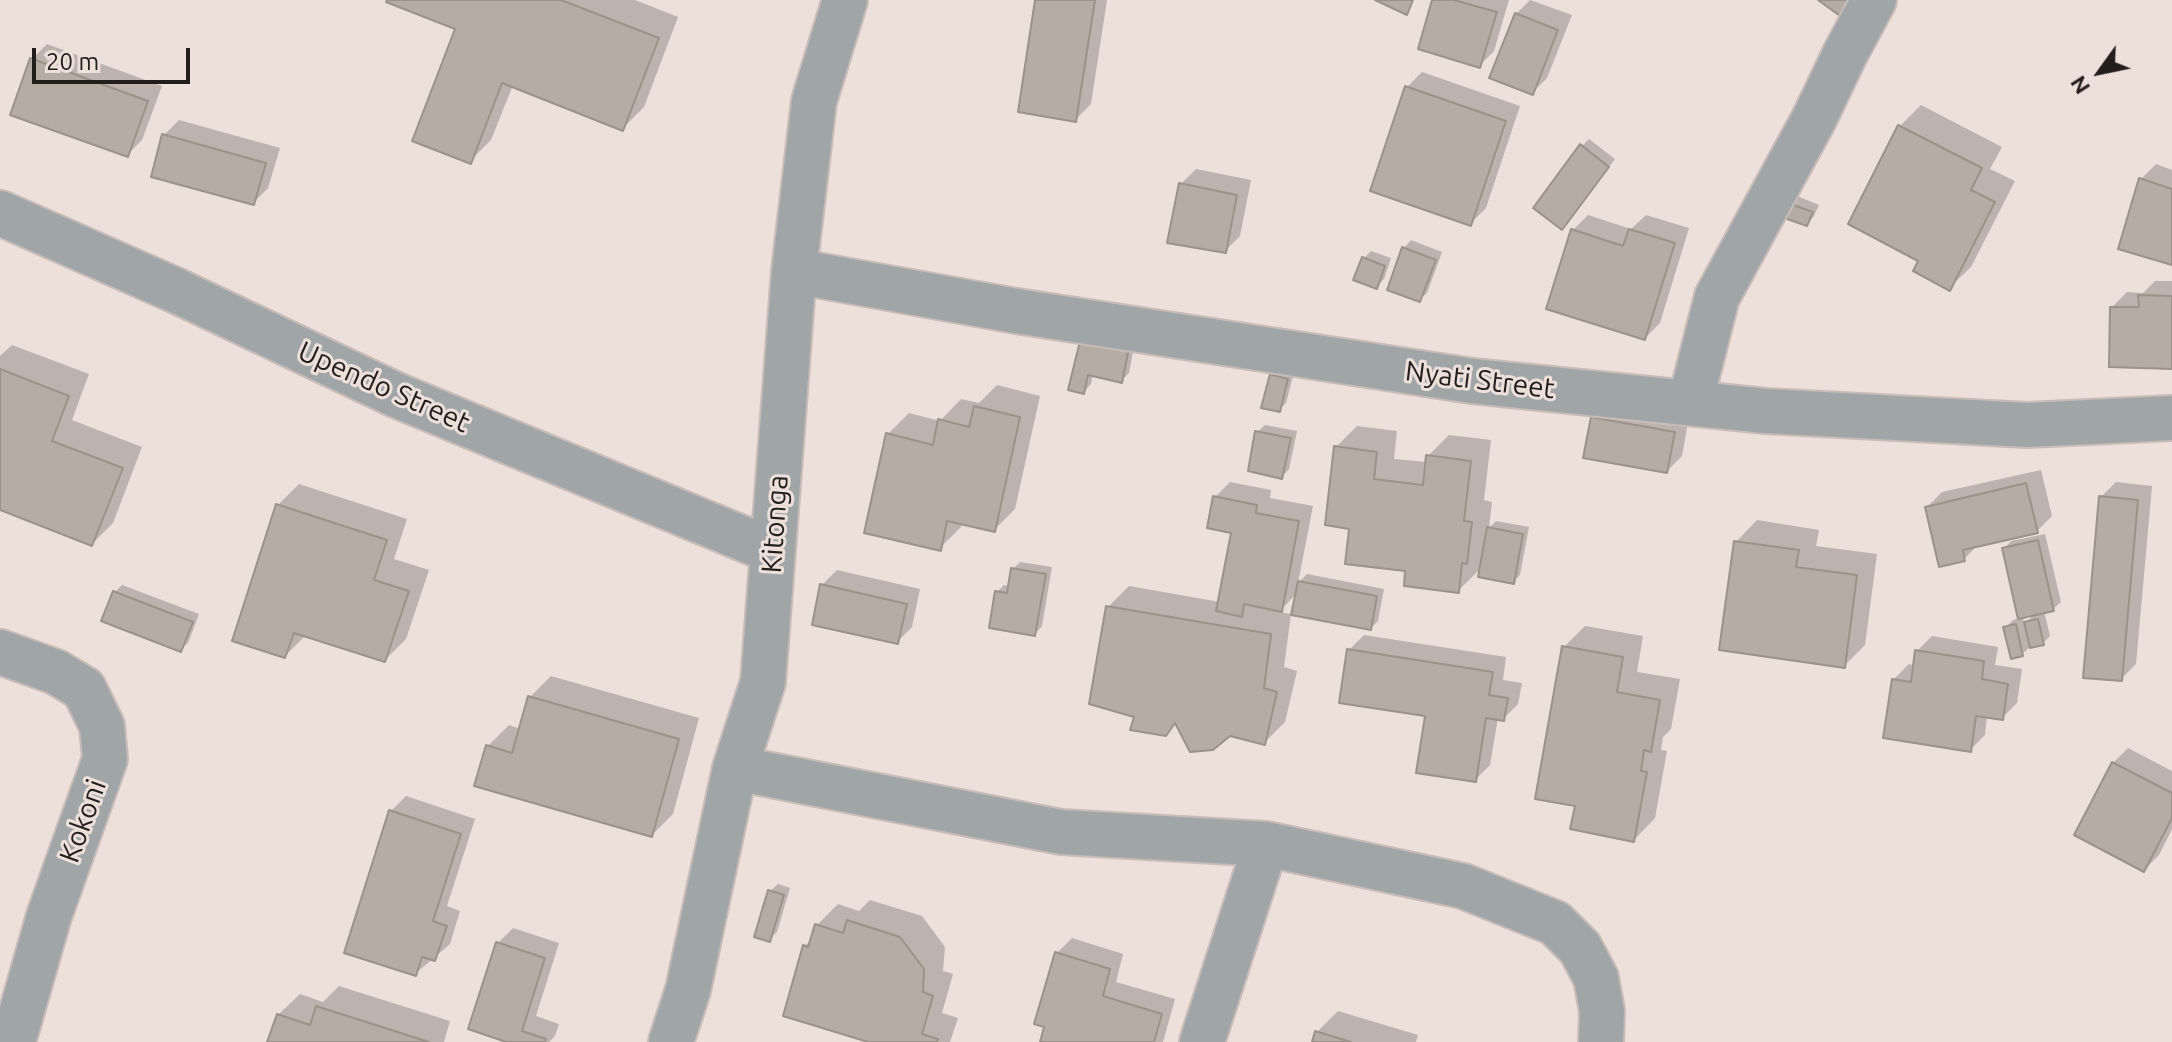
<!DOCTYPE html>
<html>
<head>
<meta charset="utf-8">
<style>
  body { margin:0 }
  #map { position:relative; width:2172px; height:1042px; overflow:hidden; background:#eddfda; font-family:Ubuntu,sans-serif }
  canvas { display:block }
  .north { position:absolute; left:2060px; top:32px; width:80px; height:80px; -webkit-text-stroke:6px #eddfda; paint-order:stroke; rotate:237deg; font-size:22px; font-weight:700; line-height:32px; text-align:center; color:#221e1c }
  .north::after { content:''; display:block; margin:auto; width:28px; height:36px; background:#221e1c; clip-path:polygon(50% 0,100% 100%,50% 72%,0 100%) }
  .scale { position:absolute; left:32px; top:48px; width:158px; height:36px; box-sizing:border-box; border:4px solid #221e1c; border-top:0; padding-left:10px; font-size:24px; line-height:28px; white-space:nowrap; color:#221e1c; -webkit-text-stroke:6px #eddfda; paint-order:stroke }
</style>
</head>
<body>
<div id="map">
<canvas width="2172" height="1042"></canvas>
<div class="north">N</div>
<div class="scale">20 m</div>
</div>
<script>
const ctx = document.querySelector('canvas').getContext('2d');
ctx.lineJoin = 'round';
function fill(path, color) {
  ctx.fillStyle = color;
  ctx.fill(path, 'evenodd');
}
function shape(rows) {
  const path = new Path2D();
  for (const r of rows) {
    path.moveTo(r[0], r[1]);
    for (let i = 2; i < r.length; i += 2) path.lineTo(r[i], r[i + 1]);
  }
  return path;
}
function strokePath(path, color, width, dash) {
  ctx.strokeStyle = color;
  ctx.lineWidth = width;
  ctx.lineCap = dash ? 'butt' : 'round';
  ctx.setLineDash(dash || []);
  ctx.stroke(path);
}
function drawText(font, color, halo, rows, align = 'center') {
  ctx.font = font + ' Ubuntu,sans-serif';
  ctx.lineWidth = 6;
  ctx.setLineDash([]);
  ctx.textBaseline = 'middle';
  ctx.strokeStyle = halo;
  ctx.fillStyle = color;
  for (const [text, x, y, turn = 0] of rows) {
    ctx.save();
    ctx.translate(x, y);
    ctx.rotate((+turn || 0) * Math.PI / 180);
    ctx.textAlign = isNaN(turn) ? turn : align;
    if (halo) ctx.strokeText(text, 0, 0);
    ctx.fillText(text, 0, 0);
    ctx.restore();
  }
}
fill(shape([
  [389,0,635,0,678,17,644,107,623,128,513,85,491,140,470,161,457,28],
  [1037,0,1107,0,1091,104,1076,119],
  [1434,0,1509,0,1494,51,1479,66],
  [1530,0,1572,15,1547,78,1532,93,1516,14],
  [47,44,162,86,142,140,127,155,32,59],
  [1422,72,1520,106,1486,208,1471,223,1407,87],
  [1921,105,2002,147,1990,169,2015,181,1971,267,1949,288,1921,261,1900,126],
  [179,120,280,148,268,188,253,203,164,135],
  [1589,139,1615,159,1569,220,1582,146],
  [2156,164,2172,170,2172,263,2141,179],
  [1196,169,1251,180,1240,236,1225,251,1181,184],
  [1792,194,1819,205,1814,216,1807,224,1779,214],
  [1588,215,1631,229,1646,215,1689,228,1660,323,1645,338,1573,230],
  [1411,240,1442,252,1427,293,1419,300,1404,248],
  [1371,251,1391,258,1384,279,1376,287,1364,258],
  [2155,281,2172,281,2172,367,2112,307,2127,292,2143,293],
  [1091,330,1135,341,1129,373,1121,381,1093,374,1091,384,1084,392],
  [12,345,89,374,72,420,142,447,113,523,92,544,0,508,0,356],
  [1279,367,1294,372,1286,403,1279,410,1272,375],
  [997,385,1040,396,1015,509,994,530,962,522,961,527,940,548,888,434,909,413,940,421,961,399,979,403],
  [1608,403,1689,417,1682,456,1667,471,1592,418],
  [1265,425,1297,431,1289,469,1282,477,1257,432],
  [1357,426,1397,431,1394,459,1427,462,1428,456,1449,435,1491,440,1484,500,1492,502,1489,528,1496,521,1529,527,1520,575,1513,582,1482,567,1458,591,1408,569,1351,527,1336,447],
  [2041,470,2052,516,2037,531,1978,545,1964,559,1927,507,1942,492],
  [1230,482,1271,490,1270,498,1313,506,1298,583,1307,574,1384,589,1378,621,1371,628,1297,593,1279,612,1291,614,1284,667,1297,671,1285,722,1264,743,1176,722,1165,734,1136,716,1108,607,1129,586,1220,602,1234,531,1215,497],
  [2116,482,2152,486,2136,664,2121,679,2101,497],
  [299,484,407,519,394,559,429,570,406,639,385,660,306,635,285,656,278,505],
  [1757,520,1819,530,1816,546,1877,554,1865,645,1844,666,1736,542],
  [2045,534,2061,602,2053,609,2044,611,2050,636,2043,643,2030,647,2022,654,2006,627,2013,620,2020,618,2004,549,2011,541],
  [2035,614,2024,624,2023,616],
  [1020,562,1052,567,1042,626,1035,634,997,592,1004,585,1010,586,1013,569],
  [837,570,920,589,912,627,897,642,822,585],
  [122,585,199,614,188,643,180,650,115,592],
  [1585,626,1643,636,1637,672,1680,679,1671,729,1663,737,1661,750,1667,751,1655,818,1634,840,1577,804,1564,647],
  [1364,635,1506,657,1503,680,1522,683,1518,704,1503,719,1498,718,1490,765,1475,780,1428,715,1349,650],
  [1932,636,1998,647,1995,665,2022,669,2017,703,2002,718,1987,716,1985,735,1970,750,1894,679,1909,664,1915,666,1917,651],
  [551,676,699,718,673,814,652,835,488,746,509,725,521,729,530,697],
  [2128,748,2172,771,2172,829,2159,855,2144,870,2113,763],
  [406,796,475,819,447,906,460,911,450,944,415,974,391,811],
  [778,884,790,888,777,932,769,940,770,891],
  [870,900,922,916,945,947,943,971,953,974,942,1013,958,1018,950,1042,875,1042,805,946,813,938,817,925,838,904,859,911],
  [513,928,559,943,536,1016,559,1024,555,1036,549,1042,513,1042,498,943],
  [1072,938,1123,954,1116,982,1175,999,1163,1042,1042,1042,1057,953],
  [339,986,450,1021,444,1042,269,1042,278,1015,300,994,323,1002],
  [1338,1011,1418,1035,1416,1042,1314,1042,1317,1032]
]), '#0003');
const building = shape([
  [387,0,561,0,659,38,623,131,502,83,471,164,412,141,455,29,386,2,387,0],
  [1035,0,1095,0,1076,122,1018,112,1035,0],
  [1375,0,1413,0,1407,15,1375,0],
  [1432,0,1454,0,1497,12,1480,68,1418,49,1432,0],
  [1818,0,1858,0,1847,21,1818,0],
  [1515,13,1558,30,1533,95,1489,78,1515,13],
  [30,58,148,101,128,157,10,115,30,58],
  [1405,86,1506,121,1471,226,1370,191,1405,86],
  [1898,125,1982,168,1971,190,1995,202,1950,291,1913,271,1918,261,1848,224,1898,125],
  [162,134,266,163,254,205,151,177,162,134],
  [1580,144,1609,167,1562,230,1533,208,1580,144],
  [2139,178,2172,189,2172,265,2118,249,2139,178],
  [1179,183,1237,195,1226,253,1167,243,1179,183],
  [1782,201,1813,212,1807,226,1776,215,1782,201],
  [1571,229,1623,246,1629,229,1675,243,1645,340,1546,309,1571,229],
  [1402,247,1436,260,1420,302,1387,290,1402,247],
  [1362,257,1385,266,1377,289,1353,280,1362,257],
  [2138,295,2172,296,2172,369,2109,367,2110,307,2139,307,2138,295],
  [1081,337,1129,348,1122,383,1088,375,1084,394,1068,390,1081,337],
  [0,369,69,396,52,441,123,468,92,546,0,510,0,369],
  [1270,374,1288,379,1280,412,1261,408,1270,374],
  [974,406,1020,417,995,532,947,521,941,551,864,533,886,433,933,445,938,419,969,427,974,406],
  [1591,417,1675,432,1667,473,1583,458,1591,417],
  [1255,431,1291,438,1282,479,1248,471,1255,431],
  [1334,446,1377,452,1374,479,1423,485,1426,455,1471,461,1464,521,1472,522,1467,564,1462,563,1459,593,1404,586,1405,571,1345,564,1349,529,1325,525,1334,446],
  [2026,483,2038,533,1963,550,1965,561,1939,567,1925,507,2026,483],
  [1213,496,1257,505,1256,513,1299,521,1282,612,1244,604,1242,617,1216,611,1231,533,1207,528,1213,496],
  [2099,496,2138,500,2122,681,2083,678,2099,496],
  [276,504,387,540,374,580,409,591,385,662,294,633,285,658,232,641,276,504],
  [1487,527,1523,534,1514,584,1478,577,1487,527],
  [2038,540,2054,611,2018,619,2002,548,2038,540],
  [1734,541,1799,550,1796,567,1857,575,1845,668,1719,650,1734,541],
  [1011,568,1046,574,1035,636,989,628,995,591,1007,593,1011,568],
  [1298,581,1377,596,1371,630,1291,615,1298,581],
  [820,584,907,604,898,644,812,625,820,584],
  [113,591,193,622,181,652,101,621,113,591],
  [1106,606,1271,634,1264,688,1277,692,1265,745,1230,736,1213,750,1190,752,1175,723,1166,736,1130,730,1134,717,1089,704,1106,606],
  [2038,619,2044,645,2030,648,2024,622,2038,619],
  [2016,624,2023,656,2011,659,2003,627,2016,624],
  [1562,646,1623,657,1617,692,1660,700,1651,752,1644,750,1641,771,1647,772,1634,842,1570,829,1575,806,1535,799,1562,646],
  [1347,649,1493,672,1489,695,1508,698,1504,721,1486,718,1476,782,1416,773,1425,716,1339,703,1347,649],
  [1915,650,1984,661,1982,679,2008,684,2003,720,1976,716,1971,752,1883,738,1892,679,1911,682,1915,650],
  [528,696,679,739,652,837,474,786,486,745,512,753,528,696],
  [2112,762,2172,793,2172,818,2144,872,2074,835,2112,762],
  [389,810,461,834,433,921,447,926,435,961,422,957,416,976,344,953,389,810],
  [768,890,784,895,770,942,754,937,768,890],
  [847,920,900,937,924,969,923,992,933,996,922,1034,938,1039,937,1042,868,1042,783,1016,803,945,808,947,815,924,843,933,847,920],
  [496,942,545,958,522,1031,546,1039,545,1042,506,1042,468,1029,496,942],
  [1055,952,1110,969,1103,996,1162,1014,1154,1042,1040,1042,1044,1027,1034,1024,1055,952],
  [316,1006,429,1042,267,1042,277,1014,310,1025,316,1006],
  [1315,1031,1351,1042,1312,1042,1315,1031]
]);
fill(building, '#b5aca3');
strokePath(building, '#9b9289', 2);
const minor = shape([
  [0,213,177,291,396,395,773,551],
  [794,271,1016,311,1472,381,1766,411,2027,425,2172,418],
  [1690,403,1717,297,1814,119,1845,54,1874,0],
  [0,652,56,672,84,689,102,726,105,759,49,916,13,1042],
  [735,768,1061,832,1266,844,1463,886,1555,923,1580,948,1596,978,1602,1011,1601,1042],
  [671,1042,688,990,735,768,763,682,794,271,814,101,845,0],
  [1202,1042,1266,844]
]);
strokePath(minor, '#c8bcb8', 48);
strokePath(minor, '#a0a6a8', 44);
drawText('28px', '#221e1c', '#eddfda', [
  ["Nyati Street",1480,380,7],
  ["Upendo Street",384,387,24],
  ["Kitonga",775,524,-86],
  ["Kokoni",83,821,-70]
]);
</script>
</body>
</html>
